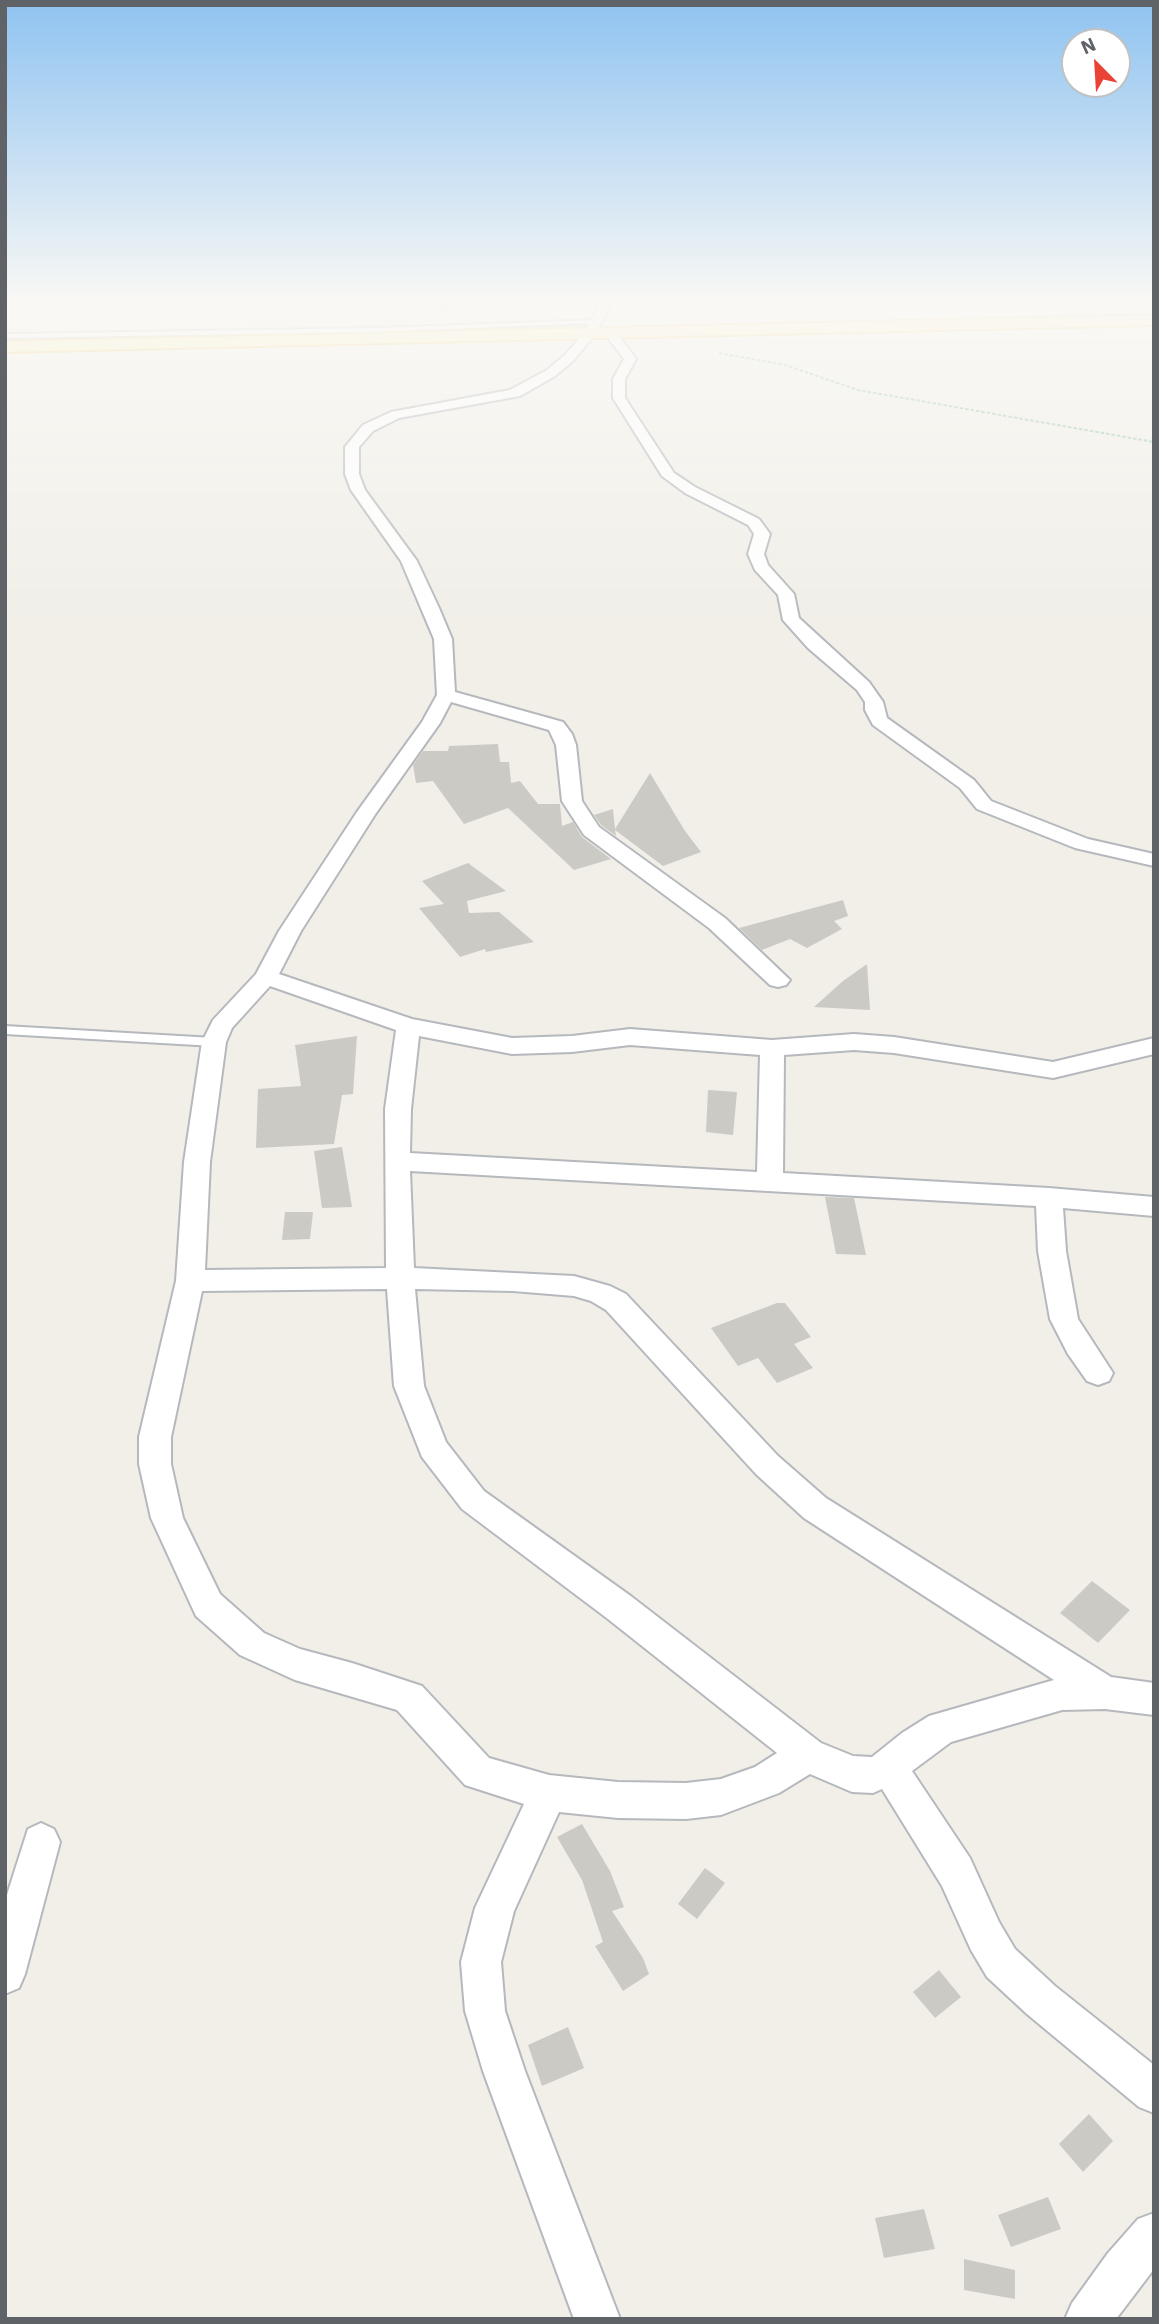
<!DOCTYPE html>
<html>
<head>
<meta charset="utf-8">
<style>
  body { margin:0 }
  #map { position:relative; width:1159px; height:2324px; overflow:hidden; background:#f1efe8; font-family:"IBM Plex Sans",sans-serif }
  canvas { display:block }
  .frame { position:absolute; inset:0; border:7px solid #5f6368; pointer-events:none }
  .north { position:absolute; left:1061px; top:28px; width:70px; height:70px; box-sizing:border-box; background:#fff; border:2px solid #bfc1c3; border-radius:50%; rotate:336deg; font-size:19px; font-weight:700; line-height:28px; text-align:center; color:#5f6368 }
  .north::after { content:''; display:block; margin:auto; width:24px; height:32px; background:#ea4335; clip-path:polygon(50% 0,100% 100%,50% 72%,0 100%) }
</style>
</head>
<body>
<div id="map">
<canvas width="1159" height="2324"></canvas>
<div class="frame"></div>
<div class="north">N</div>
</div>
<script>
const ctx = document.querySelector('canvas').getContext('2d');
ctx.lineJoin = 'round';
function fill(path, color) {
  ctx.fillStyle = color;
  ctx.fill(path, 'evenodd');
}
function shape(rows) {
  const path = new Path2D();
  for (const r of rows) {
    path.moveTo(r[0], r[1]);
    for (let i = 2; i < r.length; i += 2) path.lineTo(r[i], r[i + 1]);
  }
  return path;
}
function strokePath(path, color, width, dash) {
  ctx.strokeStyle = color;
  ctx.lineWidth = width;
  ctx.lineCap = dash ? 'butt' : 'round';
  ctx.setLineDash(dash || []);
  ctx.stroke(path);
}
fill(shape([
  [437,302,585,302,587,308,439,312]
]), '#e0deda');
fill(shape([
  [498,744,500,762,509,762,511,783,520,781,538,804,560,804,562,826,573,822,582,837,611,859,574,870,508,808,464,824,433,781,416,783,413,765,423,751,448,751,449,746],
  [650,773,685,831,701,852,663,866,615,830,616,836,601,825,594,815,613,809,615,829],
  [468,863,506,891,467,901,469,913,499,912,534,942,486,952,485,949,460,957,419,908,444,904,422,881],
  [843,900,848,916,834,921,842,929,807,948,790,939,762,950,739,928],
  [867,964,870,1010,814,1007,843,981],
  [357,1036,353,1094,342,1095,334,1144,256,1148,258,1089,301,1086,295,1045],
  [708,1090,737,1092,733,1135,706,1132],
  [342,1147,352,1207,322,1208,314,1151],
  [825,1197,854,1198,866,1255,836,1254],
  [285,1212,313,1212,310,1239,282,1240],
  [777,1303,785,1303,811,1337,794,1344,813,1368,777,1383,758,1358,738,1366,711,1328],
  [1092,1581,1130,1610,1098,1643,1060,1613],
  [582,1824,610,1871,624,1907,612,1911,643,1958,649,1974,623,1991,595,1946,603,1942,582,1880,557,1837],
  [705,1868,725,1883,697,1919,678,1904],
  [939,1970,961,1997,935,2018,913,1992],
  [568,2027,584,2068,542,2086,528,2045],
  [1089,2114,1113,2141,1083,2172,1059,2144],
  [1048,2197,1061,2229,1011,2247,998,2215],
  [924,2209,935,2249,884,2258,875,2218],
  [964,2259,1015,2270,1015,2299,964,2290]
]), '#cccac5');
const service = shape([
  [595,320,597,323,375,332,5,338,5,334,375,328,595,320],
  [5,1026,214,1038,220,1042,214,1046,5,1034,5,1026]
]);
const minor = shape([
  [595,302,607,302,609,309,593,337,573,361,555,376,520,396,399,418,373,431,359,447,359,474,365,490,417,561,439,608,452,639,455,692,563,722,572,734,576,745,582,801,599,827,725,918,790,980,786,985,778,987,770,985,709,928,584,835,562,801,556,745,549,730,451,702,440,723,376,813,301,931,279,974,412,1019,512,1038,572,1036,630,1029,772,1040,854,1034,894,1037,1053,1062,1154,1038,1154,1054,1053,1078,894,1053,854,1050,784,1055,783,1173,1049,1188,1154,1197,1154,1216,1063,1208,1066,1251,1078,1319,1113,1373,1109,1381,1098,1385,1087,1381,1068,1354,1050,1319,1038,1251,1036,1206,410,1171,414,1268,574,1276,610,1286,626,1294,778,1456,826,1498,1111,1677,1154,1683,1154,1715,1105,1709,1062,1710,951,1742,912,1771,970,1858,999,1922,1015,1949,1055,1986,1154,2065,1154,2113,1139,2107,1027,2014,987,1977,971,1950,942,1886,882,1789,873,1793,852,1792,810,1774,779,1793,721,1815,686,1819,618,1818,559,1812,514,1911,501,1962,505,2011,525,2071,620,2319,574,2319,483,2071,465,2011,461,1962,475,1908,524,1804,465,1785,397,1710,295,1680,240,1655,196,1616,151,1518,139,1464,139,1437,176,1281,184,1162,202,1042,213,1020,256,974,279,931,357,812,422,722,437,695,434,639,401,561,351,490,345,474,345,447,363,425,391,412,510,390,547,370,565,355,584,333,597,309,595,302],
  [270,986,396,1030,385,1109,386,1268,205,1270,210,1162,226,1042,232,1028,270,986],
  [419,1036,512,1054,572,1052,630,1045,760,1055,757,1172,410,1153,411,1109,419,1036],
  [387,1289,394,1386,422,1457,462,1509,608,1619,777,1753,755,1767,721,1779,686,1783,618,1782,549,1775,489,1758,422,1686,352,1663,300,1649,264,1633,220,1594,183,1518,171,1464,171,1437,202,1291,387,1289],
  [415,1289,513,1291,574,1296,591,1301,606,1310,756,1474,804,1518,1054,1680,929,1716,902,1733,872,1757,853,1756,821,1743,632,1597,484,1491,446,1442,424,1386,415,1289],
  [607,331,615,331,636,359,625,379,625,398,674,473,695,487,759,519,770,534,764,554,768,565,794,594,799,618,869,682,883,702,887,718,974,780,991,801,1088,839,1154,854,1154,866,1075,848,977,809,960,788,873,725,865,710,865,702,857,690,808,648,783,620,778,595,755,570,748,554,754,534,748,525,685,493,662,476,613,398,613,379,624,359,605,334,607,331],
  [41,1823,54,1829,60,1842,25,1974,19,1988,5,1994,5,1901,28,1829,41,1823],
  [1154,2213,1154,2269,1116,2319,1065,2319,1072,2303,1108,2253,1138,2219,1154,2213]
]);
const primary = shape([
  [1154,315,1154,325,5,352,5,342,1154,315]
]);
strokePath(service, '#b5b8bc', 4);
strokePath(minor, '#b5b8bc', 4);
strokePath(primary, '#f2c960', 4);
strokePath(shape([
  [719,353,785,365,858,390,1154,442]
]), '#9cc7a9', 2, [3.5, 2]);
fill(service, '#fff');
fill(minor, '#fff');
fill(primary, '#fff2af');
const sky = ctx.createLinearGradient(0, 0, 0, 627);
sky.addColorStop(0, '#8fc3f1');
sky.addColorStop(0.48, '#f9f8f5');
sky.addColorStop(1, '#f9f8f500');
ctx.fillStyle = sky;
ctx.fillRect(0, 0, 1159, 627);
</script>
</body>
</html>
